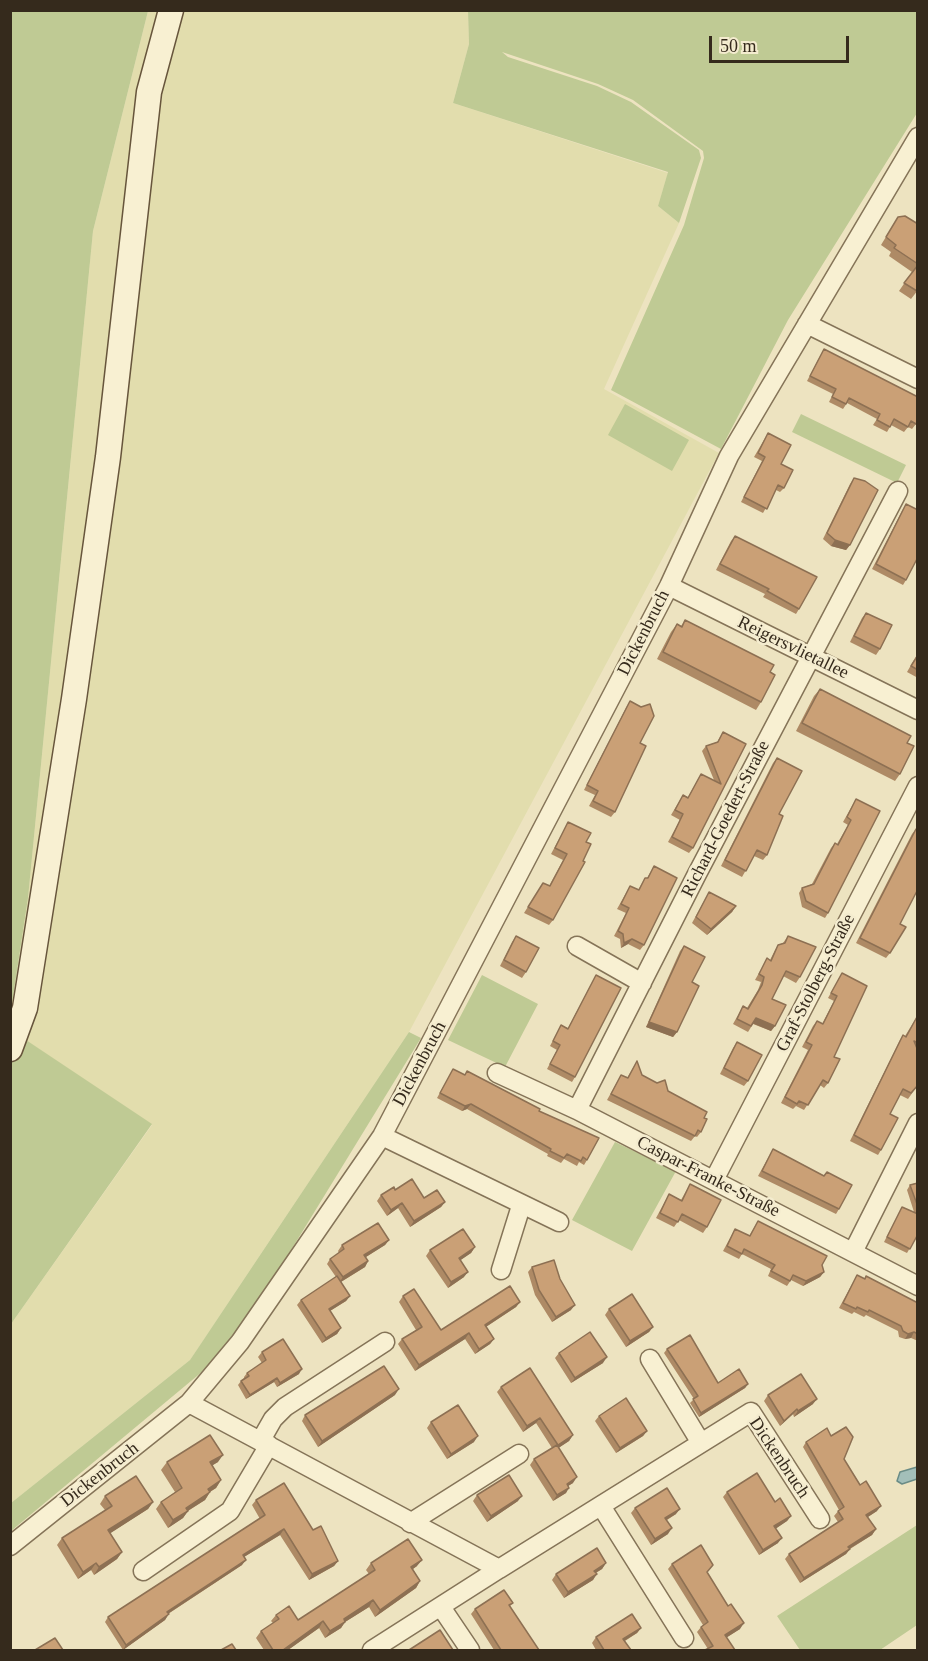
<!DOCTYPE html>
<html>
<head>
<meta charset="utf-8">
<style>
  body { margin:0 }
  #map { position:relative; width:928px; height:1661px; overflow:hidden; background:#ede3c0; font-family:"Times New Roman",serif }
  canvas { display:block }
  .frame { position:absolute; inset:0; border:12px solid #352a1c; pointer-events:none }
  .scale { position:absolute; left:709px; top:36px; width:140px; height:27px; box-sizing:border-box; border:3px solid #352a1c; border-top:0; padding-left:8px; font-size:18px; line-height:21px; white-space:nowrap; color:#352a1c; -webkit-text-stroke:4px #f4eccf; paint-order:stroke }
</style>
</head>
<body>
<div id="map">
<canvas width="928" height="1661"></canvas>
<div class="frame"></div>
<div class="scale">50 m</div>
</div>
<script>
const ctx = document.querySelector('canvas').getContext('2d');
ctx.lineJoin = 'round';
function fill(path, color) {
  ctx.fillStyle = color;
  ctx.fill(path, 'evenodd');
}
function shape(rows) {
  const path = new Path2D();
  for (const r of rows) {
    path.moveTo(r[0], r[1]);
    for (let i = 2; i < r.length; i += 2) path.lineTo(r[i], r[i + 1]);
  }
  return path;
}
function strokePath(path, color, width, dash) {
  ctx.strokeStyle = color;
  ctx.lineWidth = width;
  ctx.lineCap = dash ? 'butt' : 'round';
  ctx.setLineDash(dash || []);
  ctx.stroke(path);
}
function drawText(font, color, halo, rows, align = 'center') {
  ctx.font = font + ' "Times New Roman",serif';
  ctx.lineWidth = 5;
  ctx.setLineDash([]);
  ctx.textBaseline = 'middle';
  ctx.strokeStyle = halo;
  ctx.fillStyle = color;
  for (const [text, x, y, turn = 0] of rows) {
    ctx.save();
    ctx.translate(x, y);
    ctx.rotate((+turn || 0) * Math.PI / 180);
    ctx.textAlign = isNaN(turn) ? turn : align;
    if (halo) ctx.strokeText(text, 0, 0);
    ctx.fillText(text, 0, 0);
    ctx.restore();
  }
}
fill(shape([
  [148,11,468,11,469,44,453,103,668,173,658,206,679,223,604,389,719,453,409,1032,190,1360,11,1503,11,1324,152,1125,10,1030,11,1010,28,898,93,231]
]), '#e2ddad');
fill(shape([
  [10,11,148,11,93,231,28,898,11,1010],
  [468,11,917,11,917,113,788,320,721,449,611,390,684,225,704,158,703,151,633,100,598,84,502,52,508,57,597,86,631,102,699,150,701,158,679,223,658,206,668,172,453,103,469,44],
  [625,404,689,440,672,471,608,435],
  [801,414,906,465,897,483,792,432],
  [482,975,538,1004,505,1067,448,1040],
  [11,1030,152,1124,11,1324],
  [409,1032,421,1038,269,1286,236,1331,203,1371,11,1531,11,1503,190,1360],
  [615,1142,676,1171,632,1251,572,1220],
  [917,1525,917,1625,880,1650,800,1650,777,1616]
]), '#bfca94');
const water = shape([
  [917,1467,917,1479,902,1484,897,1481,900,1472,917,1467]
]);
fill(water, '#a3bfb9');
strokePath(water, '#6a8c86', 1.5);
const minor = shape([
  [807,324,918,379],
  [669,586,918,710],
  [577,946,642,983],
  [497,1073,577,1110,918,1286],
  [577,1110,697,874,898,491],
  [382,1136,559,1222],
  [714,1180,918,786],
  [853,1252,918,1123],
  [501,1270,521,1206],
  [650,1359,701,1443],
  [189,1403,499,1569,751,1412,820,1519],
  [261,1440,273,1419,285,1407,385,1342],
  [601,1506,684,1638],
  [410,1523,519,1454],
  [10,1546,189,1403,240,1342,382,1136,669,586,729,456,918,137],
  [143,1571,230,1511,269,1445],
  [441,1607,470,1650],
  [372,1650,499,1569]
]);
const secondary = shape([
  [10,1049,25,1008,74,699,108,457,149,92,171,10]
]);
strokePath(minor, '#857458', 21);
strokePath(secondary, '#67553c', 27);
strokePath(minor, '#f8f0d2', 18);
strokePath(secondary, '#f8f0d2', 24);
fill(shape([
  [898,217,918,224,918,290,911,299,899,291,912,272,889,256,891,252,881,245],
  [824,349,916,424,912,429,908,427,904,432,891,425,887,432,873,425,877,419,847,403,843,409,829,402,833,394,807,381],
  [768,433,781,464,784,488,780,492,776,490,763,513,741,502,762,461,754,457],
  [854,478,850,545,846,550,831,546,823,539,850,484],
  [906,504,906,580,903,585,872,569,903,509],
  [735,536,799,609,796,614,763,597,765,594,716,570,731,541],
  [866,613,880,649,876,655,850,642,862,618],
  [685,620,770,672,761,702,756,710,657,659,671,632,677,624,681,626],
  [918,653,918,678,907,672],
  [820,689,907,743,900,774,895,781,796,731,814,696],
  [630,701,615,812,611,817,589,806,595,795,584,790,627,706],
  [723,732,746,744,693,848,689,853,668,842,680,820,671,815,683,795,688,797,701,774,714,780,702,751,706,746,717,742],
  [777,758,779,814,767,855,763,860,754,856,742,877,721,866,773,763],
  [856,799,828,913,825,918,802,907,799,893,802,888,812,884,831,848,835,843,837,844,848,825,843,822],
  [568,822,586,842,553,920,549,925,524,913,540,888,549,886,563,860,551,854,565,828],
  [916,829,900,924,890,953,886,958,856,943,912,834],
  [654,866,644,945,640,950,628,944,621,948,620,939,614,936,626,913,617,909,630,886,638,890,645,878,647,878],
  [709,892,736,906,732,912,707,935,692,923],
  [516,936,526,972,522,978,500,966,512,942],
  [788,936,800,977,796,983,783,976,772,999,775,1026,771,1031,753,1024,748,1032,733,1024,743,1006,747,1008,758,990,761,982,755,980,764,964,767,958,770,960,775,950,778,945,783,943],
  [684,946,692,982,677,1032,673,1037,646,1027,680,951],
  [842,973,834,1057,828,1083,824,1088,820,1085,804,1110,796,1106,793,1109,781,1103,808,1050,802,1047,813,1026,817,1021,822,1024,834,1001,828,998],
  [596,975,575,1077,572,1082,547,1069,557,1050,550,1046,561,1025,568,1028],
  [918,1015,918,1085,908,1099,900,1095,890,1114,881,1150,878,1155,850,1141,900,1040,903,1035,905,1036],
  [737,1042,748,1081,744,1086,720,1074,733,1048],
  [637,1061,642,1075,668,1091,704,1118,701,1132,697,1137,695,1136,691,1141,607,1100,621,1075,627,1078],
  [453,1069,465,1075,467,1071,539,1111,587,1160,584,1165,579,1162,577,1166,564,1159,561,1163,547,1156,548,1154,467,1109,462,1111,437,1098],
  [773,1149,824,1176,827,1172,839,1209,836,1214,758,1176],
  [918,1182,918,1234,907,1253,884,1242,902,1207,914,1212,907,1190,910,1185],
  [690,1184,707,1227,703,1233,679,1220,674,1227,656,1218,669,1194,681,1200],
  [395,1190,424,1198,445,1202,441,1207,410,1227,398,1208,387,1216,377,1201,381,1195],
  [758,1221,822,1265,824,1272,820,1277,803,1286,791,1280,787,1286,768,1276,771,1269,742,1254,739,1259,723,1251,735,1229,749,1236],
  [389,1240,385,1245,366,1257,368,1261,365,1267,341,1282,350,1296,346,1301,330,1311,341,1328,337,1334,322,1343,297,1305,301,1300,336,1277,327,1264,330,1259,339,1253,338,1251,342,1245],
  [475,1247,471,1253,460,1260,464,1277,448,1288,426,1256,430,1250],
  [532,1267,560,1279,571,1310,552,1322,535,1295,528,1272],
  [857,1275,918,1303,918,1341,911,1338,905,1339,899,1337,898,1331,866,1315,864,1317,854,1312,852,1314,839,1308],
  [403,1296,441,1330,520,1302,516,1307,486,1327,494,1339,490,1344,475,1354,465,1339,415,1371,398,1344,402,1339,416,1330,399,1302],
  [609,1309,653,1327,649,1332,626,1347,605,1315],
  [667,1349,718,1383,748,1384,745,1388,699,1417,690,1403,694,1399,664,1353],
  [262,1352,299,1374,277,1387,274,1382,246,1399,238,1385,241,1381,244,1378,244,1377,247,1373,262,1363,258,1357],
  [559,1353,603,1363,571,1383,555,1358],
  [501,1387,573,1435,569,1441,558,1448,573,1483,568,1486,566,1493,553,1501,530,1465,534,1459,552,1448,536,1423,523,1432,497,1392],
  [395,1395,318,1447,302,1421,305,1415],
  [768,1395,813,1404,794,1417,793,1414,780,1426,764,1401],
  [599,1416,647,1431,643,1436,616,1453,595,1421],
  [431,1422,474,1442,447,1459,427,1428],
  [806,1442,844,1459,877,1511,868,1517,876,1529,872,1535,850,1549,846,1554,800,1583,785,1559,789,1554,838,1522,834,1516,839,1510,803,1447],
  [167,1462,218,1462,212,1465,221,1480,216,1488,210,1492,205,1500,188,1511,183,1518,168,1528,156,1509,161,1502,175,1492,161,1470],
  [727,1492,775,1502,791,1516,787,1521,776,1528,778,1543,759,1555,723,1497],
  [477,1495,518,1501,487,1522,473,1501],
  [105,1496,153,1502,148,1509,110,1533,122,1552,117,1559,94,1575,91,1570,78,1579,57,1545,62,1538,105,1510,100,1504],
  [256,1500,313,1530,338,1561,334,1566,309,1580,280,1535,244,1557,242,1565,168,1614,165,1620,123,1650,105,1622,108,1617,260,1519,252,1505],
  [635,1508,676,1514,667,1520,668,1534,651,1545,631,1513],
  [371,1563,417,1566,413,1569,420,1581,416,1588,375,1617,369,1607,345,1622,341,1628,325,1638,319,1628,288,1650,264,1650,256,1638,261,1631,273,1623,271,1621,276,1615,298,1620,369,1574,366,1570],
  [606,1563,602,1569,596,1573,593,1580,564,1598,552,1580,556,1574],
  [672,1564,707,1572,740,1629,708,1649,697,1632,701,1627,703,1625,668,1569],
  [513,1603,510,1606,539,1650,494,1650,471,1614,475,1609],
  [641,1628,637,1633,625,1641,631,1650,596,1650,592,1643,596,1637]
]), '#ae8a65');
fill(shape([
  [835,540,850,545,846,550,831,546],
  [736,906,732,912,707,935,711,929],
  [632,939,628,944,621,948,624,943],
  [756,1018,775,1026,771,1031,752,1023],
  [649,1022,677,1032,673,1037,646,1027],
  [471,1104,467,1109,462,1111,465,1106],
  [445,1202,441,1207,410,1227,414,1221],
  [402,1203,398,1208,387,1216,391,1210],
  [389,1240,385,1245,361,1260,364,1255],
  [475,1247,471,1253,455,1264,459,1258],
  [368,1261,365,1267,339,1283,343,1277],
  [468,1272,464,1277,448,1288,451,1282],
  [824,1272,820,1277,803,1286,806,1281],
  [350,1296,346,1301,325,1314,329,1309],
  [520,1302,516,1307,481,1330,485,1325],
  [575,1305,571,1310,552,1322,556,1317],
  [653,1327,649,1332,626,1347,630,1341],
  [341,1328,337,1334,322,1343,326,1338],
  [914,1332,911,1338,905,1339,908,1334],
  [469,1333,465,1339,415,1371,419,1365],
  [494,1339,490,1344,475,1354,479,1349],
  [607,1357,603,1363,571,1383,575,1378],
  [302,1369,299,1374,277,1387,280,1383],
  [277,1378,274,1382,246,1399,250,1395],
  [748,1384,745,1388,699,1417,701,1413],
  [399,1389,395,1395,318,1447,322,1441],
  [817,1399,813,1404,794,1417,798,1411],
  [797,1409,793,1414,780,1426,784,1421],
  [540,1418,536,1423,523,1432,527,1426],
  [647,1431,643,1436,616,1453,620,1448],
  [573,1435,569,1441,554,1451,558,1445],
  [478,1436,474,1442,447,1459,451,1454],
  [223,1455,218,1462,205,1470,210,1462],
  [577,1477,573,1483,563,1489,567,1484],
  [221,1480,216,1488,203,1496,208,1489],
  [569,1488,566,1493,553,1501,557,1495],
  [210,1492,205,1500,181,1515,186,1508],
  [522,1496,518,1501,487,1522,491,1516],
  [153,1502,148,1509,103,1538,108,1530],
  [881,1506,877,1511,863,1520,866,1515],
  [680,1509,676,1514,661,1523,665,1518],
  [188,1511,183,1518,168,1528,173,1520],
  [791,1516,787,1521,771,1532,774,1526],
  [672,1528,668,1534,651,1545,655,1539],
  [284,1529,280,1535,239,1560,243,1555],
  [876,1529,872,1535,844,1552,848,1547],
  [782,1538,778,1543,759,1555,763,1550],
  [850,1549,846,1554,800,1583,804,1578],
  [122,1552,117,1559,94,1575,99,1567],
  [246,1560,242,1565,163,1617,167,1612],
  [422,1560,417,1566,407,1573,411,1567],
  [338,1561,334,1566,309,1580,312,1574],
  [96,1563,91,1570,78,1579,83,1572],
  [606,1563,602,1569,590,1576,594,1571],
  [597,1574,593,1580,564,1598,568,1592],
  [420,1581,416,1588,375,1617,380,1610],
  [373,1600,369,1607,345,1622,341,1628,325,1638,330,1631,344,1619],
  [169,1614,165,1620,123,1650,126,1645],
  [323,1621,319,1628,288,1650,283,1650],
  [744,1623,740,1629,721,1641,725,1635],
  [641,1628,637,1633,619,1644,623,1639]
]), '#8d7053');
const building = shape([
  [905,216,918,224,918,264,894,248,896,245,886,237,898,217,905,216],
  [918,265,918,290,917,291,904,283,918,265],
  [824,349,918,397,918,420,916,424,911,421,908,427,894,419,890,427,877,420,880,414,849,398,846,404,832,397,836,389,810,376,824,349],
  [768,433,791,445,781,464,793,470,784,488,778,485,767,509,744,497,765,457,758,453,768,433],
  [854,478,865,481,878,490,850,545,835,540,827,533,854,478],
  [906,504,918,510,918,557,906,580,876,564,906,504],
  [735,536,817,577,799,609,767,591,769,589,720,564,735,536],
  [866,613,892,625,880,649,854,636,866,613],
  [685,620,774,665,770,672,775,675,761,702,663,652,677,624,682,627,685,620],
  [918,655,918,670,911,666,918,655],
  [820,689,911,736,907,743,914,746,900,774,802,723,820,689],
  [630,701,641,707,650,704,654,716,640,743,646,746,615,812,593,801,598,791,587,785,630,701],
  [723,732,746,744,693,848,672,837,683,814,675,810,683,795,688,798,701,774,721,784,706,746,718,742,723,732],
  [777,758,802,771,779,814,783,816,767,855,757,850,746,871,725,860,777,758],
  [856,799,880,811,828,913,806,901,802,888,814,884,835,843,838,845,851,820,847,817,856,799],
  [568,822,591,833,586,842,591,844,583,861,585,862,553,920,528,907,543,883,550,886,567,854,555,848,568,822],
  [916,829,918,830,918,889,900,924,906,927,890,953,860,938,916,829],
  [654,866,677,878,644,945,632,939,624,943,623,934,618,931,629,908,621,904,630,886,639,890,645,878,648,878,654,866],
  [709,892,736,906,711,929,696,917,709,892],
  [516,936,539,948,526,972,504,960,516,936],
  [788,936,816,947,800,977,786,971,772,999,786,1005,775,1026,756,1018,751,1026,737,1019,743,1006,748,1009,762,985,764,977,759,974,767,958,771,961,778,945,785,943,788,936],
  [684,946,705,957,692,982,699,986,677,1032,649,1022,684,946],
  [842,973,867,986,834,1057,840,1059,828,1083,823,1080,808,1105,799,1101,797,1104,785,1097,812,1045,806,1042,817,1021,823,1024,837,996,831,993,842,973],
  [596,975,621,988,575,1077,550,1064,560,1045,553,1041,561,1025,568,1029,596,975],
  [918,1015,918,1043,914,1041,918,1051,918,1085,911,1093,903,1089,890,1114,898,1118,881,1150,854,1135,903,1035,906,1037,918,1015],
  [737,1042,762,1055,748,1081,724,1068,737,1042],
  [637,1061,642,1075,657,1083,665,1080,668,1091,707,1112,704,1118,707,1119,701,1132,698,1130,695,1136,611,1094,621,1075,628,1078,637,1061],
  [453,1069,465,1075,467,1071,540,1109,539,1111,599,1138,587,1160,583,1157,581,1161,567,1154,564,1158,550,1151,551,1149,471,1104,465,1106,440,1093,453,1069],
  [773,1149,824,1176,827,1172,852,1185,839,1209,762,1171,773,1149],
  [412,1179,424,1198,437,1190,445,1202,414,1221,402,1203,391,1210,381,1195,394,1187,395,1190,412,1179],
  [918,1183,918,1207,910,1185,918,1183],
  [690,1184,721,1200,707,1227,682,1214,678,1222,660,1213,669,1194,682,1201,690,1184],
  [902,1207,918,1214,918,1234,910,1249,887,1237,902,1207],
  [758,1221,827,1256,822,1265,824,1272,806,1281,793,1275,790,1281,771,1271,775,1265,744,1249,742,1254,727,1246,735,1229,750,1236,758,1221],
  [378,1223,389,1240,364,1255,368,1261,343,1277,330,1259,344,1249,342,1245,378,1223],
  [463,1229,475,1247,459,1258,468,1272,451,1282,430,1250,463,1229],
  [554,1260,560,1279,575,1305,556,1317,539,1290,532,1267,554,1260],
  [857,1275,865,1279,866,1276,918,1303,918,1334,914,1332,908,1334,903,1331,901,1326,869,1310,868,1312,857,1307,856,1309,843,1303,857,1275],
  [337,1276,350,1296,329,1309,341,1328,326,1338,301,1300,337,1276],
  [510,1286,520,1302,485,1325,494,1339,479,1349,469,1333,419,1365,402,1339,422,1327,403,1296,414,1289,441,1330,510,1286],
  [632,1294,653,1327,630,1341,609,1309,632,1294],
  [590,1332,607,1357,575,1378,559,1353,590,1332],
  [690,1335,718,1383,739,1369,748,1384,701,1413,693,1399,698,1396,667,1349,690,1335],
  [283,1339,302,1369,280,1383,277,1378,250,1395,241,1381,249,1376,247,1373,266,1360,262,1352,283,1339],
  [384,1366,399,1389,322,1441,305,1415,384,1366],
  [530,1368,573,1435,558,1445,540,1418,527,1426,501,1387,530,1368],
  [801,1374,817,1399,798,1411,797,1409,784,1421,768,1395,801,1374],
  [626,1398,647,1431,620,1448,599,1416,626,1398],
  [458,1405,478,1436,451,1454,431,1422,458,1405],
  [846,1427,853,1437,844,1459,860,1485,866,1481,881,1506,866,1515,876,1529,848,1547,850,1549,804,1578,789,1554,843,1519,838,1511,844,1507,806,1442,827,1428,831,1436,846,1427],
  [210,1435,223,1455,210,1462,221,1480,208,1489,210,1492,186,1508,188,1511,173,1520,161,1502,182,1488,167,1462,210,1435],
  [557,1445,577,1477,567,1484,569,1488,557,1495,534,1459,557,1445],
  [757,1473,775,1502,780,1498,791,1516,774,1526,782,1538,763,1550,727,1492,757,1473],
  [509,1475,522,1496,491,1516,477,1495,509,1475],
  [136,1476,153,1502,108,1530,122,1552,99,1567,96,1563,83,1572,62,1538,112,1506,105,1496,136,1476],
  [284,1483,313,1530,321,1526,338,1561,312,1574,284,1529,243,1555,246,1560,167,1612,169,1614,126,1645,108,1617,265,1515,256,1500,284,1483],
  [667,1488,680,1509,665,1518,672,1528,655,1539,635,1508,667,1488],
  [408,1539,422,1560,411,1567,420,1581,380,1610,373,1600,344,1619,345,1622,330,1631,323,1621,283,1650,273,1650,261,1631,279,1619,276,1615,289,1606,298,1620,375,1570,371,1563,408,1539],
  [701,1545,713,1565,707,1572,728,1606,731,1604,744,1623,725,1635,735,1650,705,1650,713,1646,701,1627,708,1622,672,1564,701,1545],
  [597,1548,606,1563,594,1571,597,1574,568,1592,556,1574,597,1548],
  [504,1590,513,1603,509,1605,539,1650,501,1650,475,1609,504,1590],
  [632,1614,641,1628,623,1639,631,1650,604,1650,596,1637,632,1614],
  [440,1630,453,1650,409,1650,440,1630],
  [55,1638,63,1650,35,1650,55,1638],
  [232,1644,236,1650,221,1650,232,1644]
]);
fill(building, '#caa076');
strokePath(building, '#8d7053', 1.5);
drawText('18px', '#352a1c', '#f4eccf', [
  ["Dickenbruch",644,633,-63],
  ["Reigersvlietallee",793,648,26],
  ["Richard-Goedert-Straße",726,819,-63],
  ["Graf-Stolberg-Straße",816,983,-63],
  ["Dickenbruch",420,1064,-62],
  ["Caspar-Franke-Straße",708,1177,27],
  ["Dickenbruch",779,1458,56],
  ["Dickenbruch",100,1475,-38]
]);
</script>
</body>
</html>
